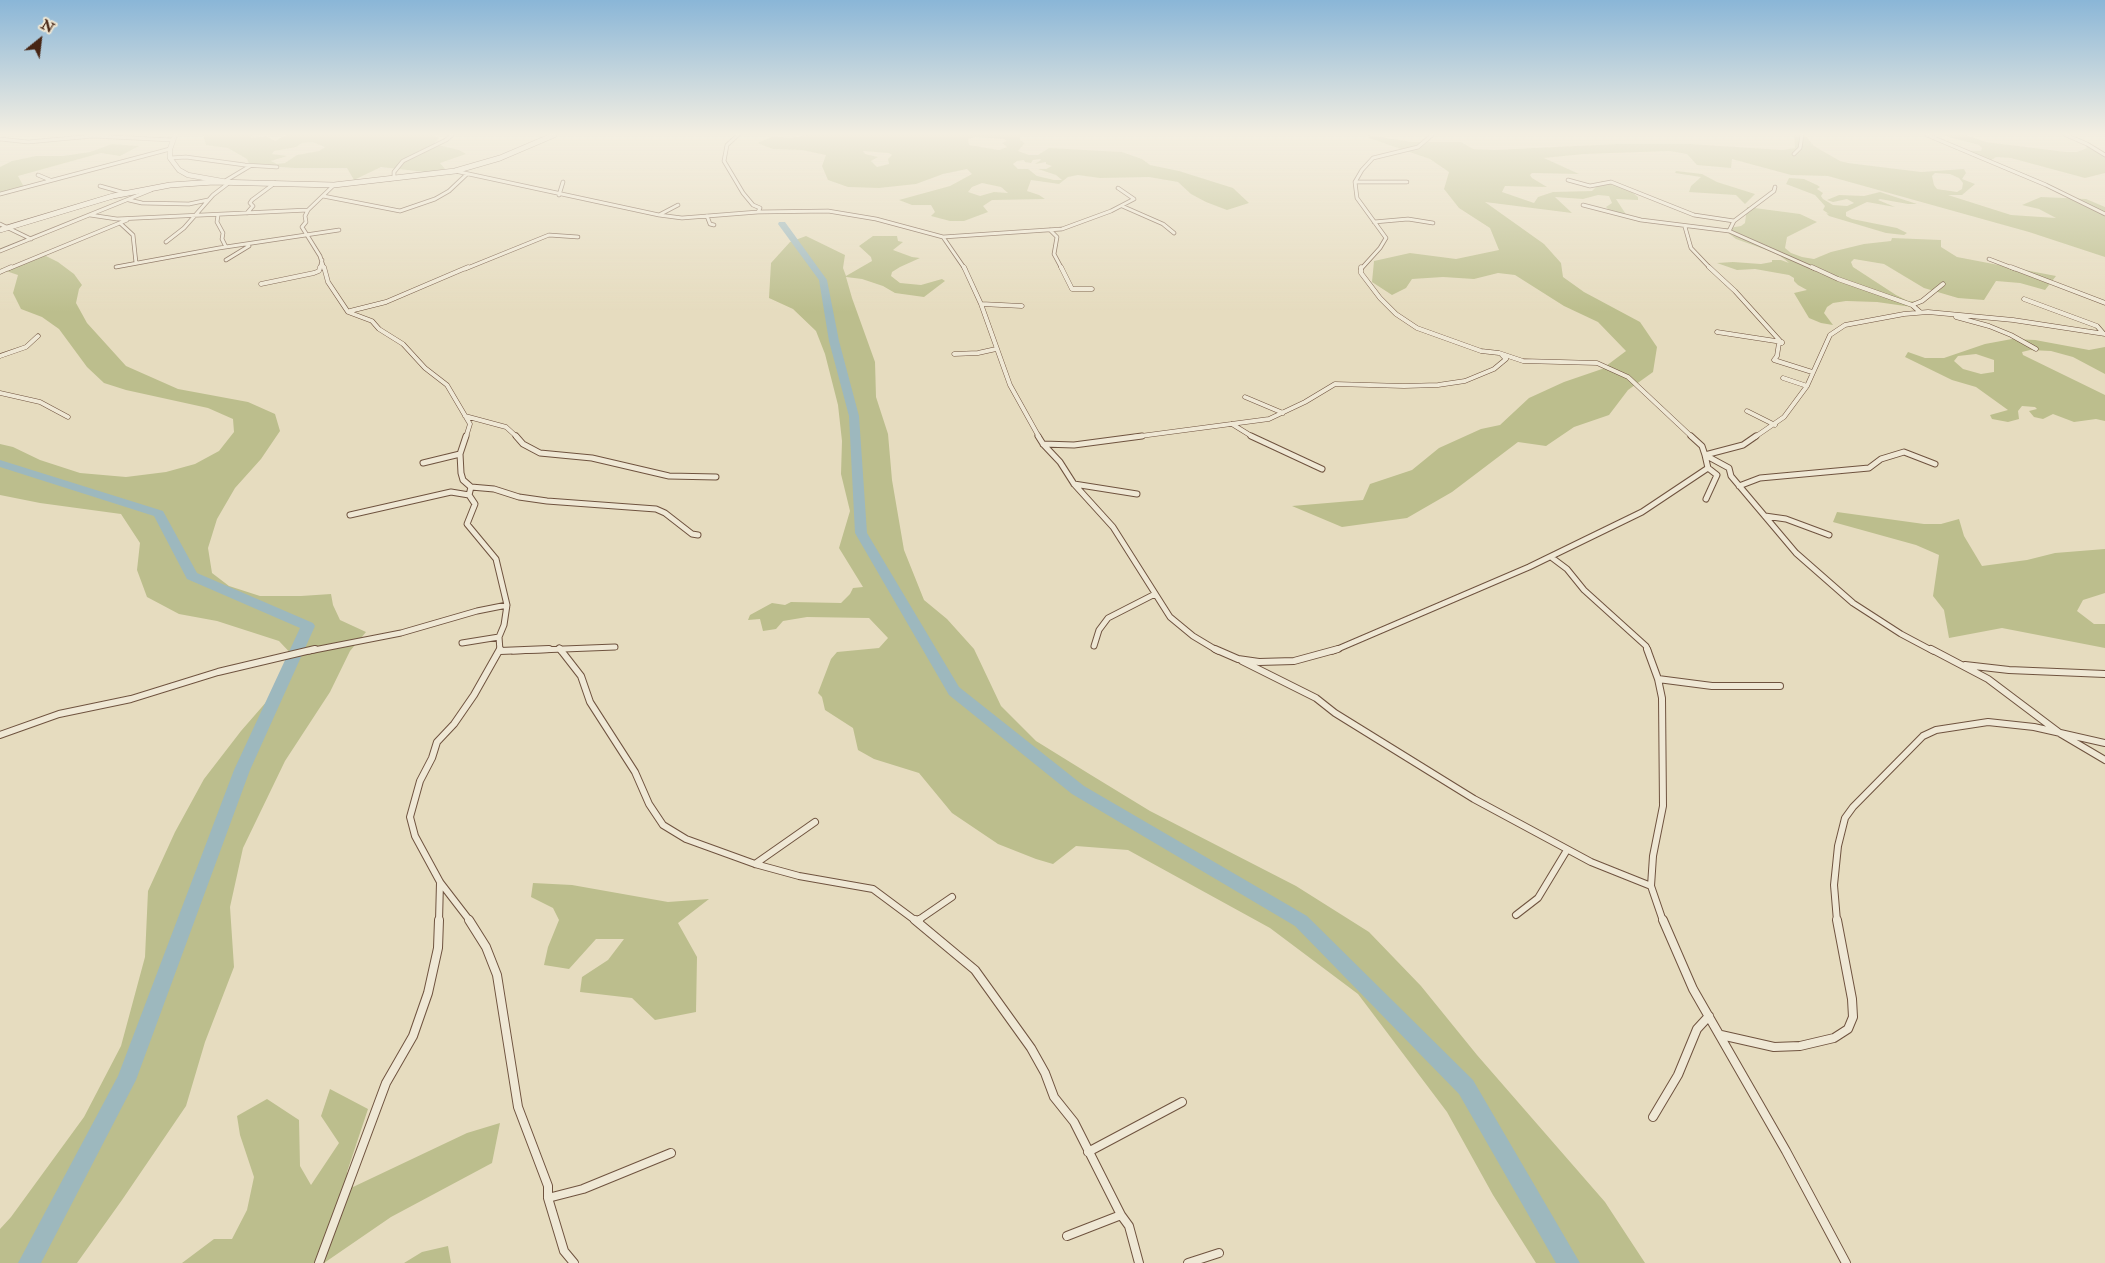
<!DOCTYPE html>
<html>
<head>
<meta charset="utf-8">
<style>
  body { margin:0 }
  #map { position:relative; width:2105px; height:1263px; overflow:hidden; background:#e6dcbf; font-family:"IM FELL Double Pica",serif }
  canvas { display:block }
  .north { position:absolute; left:15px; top:15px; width:50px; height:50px; -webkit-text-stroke:4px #efe8d5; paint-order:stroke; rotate:29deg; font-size:14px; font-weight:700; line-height:20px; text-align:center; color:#472514 }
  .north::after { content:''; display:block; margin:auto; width:18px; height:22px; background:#472514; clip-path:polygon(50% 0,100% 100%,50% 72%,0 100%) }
</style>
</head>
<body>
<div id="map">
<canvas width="2105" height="1263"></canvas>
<div class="north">N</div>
</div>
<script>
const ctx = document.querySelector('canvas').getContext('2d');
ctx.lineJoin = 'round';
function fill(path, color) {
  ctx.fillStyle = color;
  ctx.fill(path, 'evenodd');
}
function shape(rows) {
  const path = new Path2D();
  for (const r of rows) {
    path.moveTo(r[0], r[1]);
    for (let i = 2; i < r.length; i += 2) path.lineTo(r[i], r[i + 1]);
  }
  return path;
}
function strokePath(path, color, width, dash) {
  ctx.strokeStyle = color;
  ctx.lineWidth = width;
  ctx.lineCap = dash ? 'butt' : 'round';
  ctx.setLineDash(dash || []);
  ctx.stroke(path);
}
fill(shape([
  [203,135,252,135,251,138,266,136,275,141,286,135,434,135,439,138,434,144,459,150,466,154,440,163,445,169,442,172,425,172,381,167,354,180,347,168,295,168,250,165,247,159,228,148,206,145],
  [312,142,325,147,319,151,297,155,285,163,277,164,271,161,287,156,272,154,274,151,296,147,302,143],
  [808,135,1020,135,1020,140,1025,143,1018,151,1029,155,1038,155,1049,148,1122,152,1142,159,1150,165,1179,171,1233,188,1249,203,1227,210,1206,202,1191,194,1178,182,1149,177,1100,178,1078,175,1068,177,1059,184,1031,180,1027,191,1039,195,1045,199,992,200,983,206,988,212,964,221,950,221,931,216,935,212,931,205,912,205,899,200,950,186,972,174,967,169,943,174,916,184,879,188,848,187,828,180,822,166,826,155,802,150,773,149,757,143,774,136,790,138],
  [975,137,1004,139,1006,141,1002,143,1007,147,999,150,969,145,968,139],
  [863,151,889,153,892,155,888,159,889,164,877,167,871,161,878,157,865,154],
  [1040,159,1041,160,1035,164,1046,162,1046,164,1052,166,1046,169,1038,169,1056,175,1062,180,1054,180,1037,176,1028,169,1018,169,1013,164,1017,161,1024,160,1025,162,1031,163,1033,160],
  [982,183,1001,187,1008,193,994,192,980,196,968,192,972,187],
  [1368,135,1412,142,1461,142,1473,149,1494,150,1617,144,1690,144,1783,150,1795,148,1794,135,1805,135,1814,146,1840,161,1848,163,1921,172,1964,169,1966,173,1962,179,1975,184,1962,195,1948,195,2011,215,2056,218,2039,209,2022,205,2041,197,2086,199,2105,207,2105,257,2029,232,1828,176,1791,175,1732,159,1731,168,1697,165,1687,154,1670,151,1584,154,1544,158,1579,174,1532,173,1530,175,1532,178,1547,187,1505,186,1502,192,1534,203,1538,197,1553,192,1592,191,1602,181,1628,189,1638,197,1638,200,1616,199,1627,216,1613,215,1606,207,1612,203,1609,196,1598,195,1583,199,1555,197,1572,213,1485,202,1544,244,1561,263,1563,277,1584,292,1640,322,1657,347,1653,372,1628,390,1609,415,1574,427,1546,446,1518,442,1452,492,1407,518,1342,527,1292,506,1363,500,1370,484,1412,470,1439,448,1481,429,1500,425,1529,398,1564,382,1602,369,1626,351,1598,322,1564,306,1515,275,1498,273,1474,279,1443,277,1412,279,1406,288,1392,295,1372,282,1374,261,1410,253,1456,259,1499,250,1490,228,1459,208,1444,189,1449,172,1430,159,1369,138],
  [1935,173,1950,174,1959,178,1963,183,1962,189,1957,192,1937,189,1934,185,1932,176],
  [1941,135,1966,135,1986,142,2066,152,2077,152,2087,148,2082,141,2072,136,2085,141,2105,153,2105,173,2085,178,2011,158,1996,157,1990,161,1966,151,1981,151,1982,148,1979,145],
  [112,144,139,146,120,156,101,153,18,176,25,189,0,196,0,167,12,161,36,156,63,156,90,152],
  [1676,171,1702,174,1717,182,1755,194,1745,204,1736,195,1689,192,1691,186,1701,177,1675,173],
  [1789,178,1804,179,1817,185,1820,187,1817,189,1823,193,1821,196,1823,199,1833,205,1847,206,1854,203,1847,199,1833,202,1827,200,1839,195,1864,196,1880,192,1917,204,1908,204,1880,199,1878,200,1895,207,1867,202,1846,212,1846,216,1852,219,1897,228,1907,233,1904,235,1886,233,1829,216,1826,213,1829,214,1823,210,1825,206,1815,195,1786,184],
  [1747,207,1800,214,1817,222,1787,237,1785,248,1791,253,1802,257,1814,259,1831,252,1864,244,1891,241,1892,238,1941,240,1941,247,1957,257,2056,276,2045,290,2020,283,1996,281,1984,300,1958,298,1924,288,1884,264,1854,259,1851,262,1853,267,1896,295,1908,301,1917,302,1912,307,1877,302,1846,301,1833,303,1827,307,1824,313,1833,325,1821,323,1809,318,1794,293,1807,290,1798,285,1794,281,1794,278,1789,275,1755,269,1737,270,1717,263,1733,262,1761,264,1772,262,1772,260,1781,260,1789,263,1778,254,1736,239,1723,229,1741,226,1745,223],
  [806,236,845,255,843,268,846,276,872,261,871,257,859,246,873,236,897,236,898,241,903,242,893,250,912,257,920,258,900,267,892,272,891,276,900,283,921,285,942,279,945,281,924,297,895,293,883,286,862,279,846,277,852,298,875,362,876,397,888,434,892,480,904,550,924,600,947,619,974,649,1001,706,1036,741,1091,775,1150,811,1296,886,1369,932,1421,986,1477,1055,1605,1202,1645,1263,1536,1263,1493,1195,1447,1112,1358,994,1270,928,1128,850,1076,846,1053,864,1036,859,998,844,952,813,919,773,874,759,858,750,853,728,825,710,822,697,818,693,831,659,837,652,879,648,888,638,869,618,807,617,783,621,776,629,763,631,760,619,748,620,750,615,772,603,785,605,791,602,841,603,850,594,853,588,863,587,839,548,850,511,841,474,842,441,838,405,825,354,816,331,793,309,769,298,771,263,790,242],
  [44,255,58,262,74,274,82,285,79,289,76,303,87,323,126,366,178,389,248,402,275,414,280,431,261,459,235,488,217,519,208,548,212,573,229,586,260,596,301,596,331,594,333,605,340,620,366,632,350,651,330,692,285,761,243,848,230,907,234,967,205,1042,186,1106,122,1200,77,1263,0,1263,0,1229,11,1217,84,1117,121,1046,145,957,148,891,175,832,204,779,241,731,281,685,297,660,279,641,217,621,179,614,147,597,137,570,140,543,121,514,40,503,0,495,0,444,13,447,40,460,80,473,126,477,166,472,195,464,219,451,234,432,233,419,208,408,126,390,104,383,87,367,59,329,42,317,21,309,13,293,18,275,0,269],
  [2012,339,2035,340,2089,350,2105,347,2105,374,2073,357,2051,351,2030,350,2022,352,2023,355,2105,395,2105,421,2096,419,2074,422,2053,414,2043,419,2034,417,2029,411,2037,409,2035,407,2022,406,2018,411,2019,419,2008,422,1992,419,1990,415,2008,410,1976,387,1952,380,1905,357,1908,352,1925,358,1944,358,1985,344],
  [1976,354,1994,360,1994,372,1981,374,1963,369,1954,361,1958,356],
  [1837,512,1924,524,1941,524,1959,519,1964,536,1982,566,2027,560,2055,553,2105,549,2105,593,2083,600,2077,611,2094,624,2105,624,2105,648,2002,628,1949,638,1944,610,1933,596,1939,555,1916,545,1833,522],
  [533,883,572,885,668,902,709,899,678,923,697,957,696,1012,655,1020,632,998,580,992,582,977,608,960,624,939,596,939,569,969,544,965,548,947,559,920,553,908,531,897],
  [330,1089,368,1109,347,1172,353,1187,467,1133,500,1123,492,1163,391,1217,324,1263,182,1263,214,1239,232,1239,247,1210,254,1177,240,1135,237,1116,267,1099,299,1120,300,1166,311,1185,339,1143,321,1116],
  [448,1246,451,1263,404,1263,422,1252]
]), '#bcbe8d');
fill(shape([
  [779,222,785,222,827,280,839,341,859,416,867,533,959,687,1084,786,1307,916,1473,1080,1580,1263,1556,1263,1459,1094,1295,926,1072,794,949,695,855,533,849,416,829,341,819,280,778,224,779,222],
  [0,460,163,511,197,573,313,623,315,626,250,770,136,1080,41,1263,18,1263,118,1076,234,770,300,628,187,579,154,516,0,467,0,460]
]), '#9db8be');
const minorFar4 = shape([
  [738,135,727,145,724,161,743,193,753,205,760,208,758,212],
  [1927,135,2046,185,2105,214],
  [2066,135,2087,144,2105,155],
  [0,139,28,142,93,136,173,140],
  [1794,154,1800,148,1802,135],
  [170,158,186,157,245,165,277,167],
  [455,171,659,215,682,218,758,212,828,211,876,219,943,237,965,269],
  [38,175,50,180],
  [390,179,394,177,394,172,403,161,446,140,452,135],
  [1568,180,1590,186,1611,182,1694,215,1734,221],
  [225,181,250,166],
  [1355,182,1407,182],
  [100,186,125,193],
  [0,194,170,149],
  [559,195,563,182],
  [323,196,400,211,435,199,449,191,467,174],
  [129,200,142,203,189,204,208,200],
  [1583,205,1641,220,1729,231,1734,221,1774,191,1775,187],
  [1122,206,1163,224,1174,233],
  [247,213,253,206,250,203,252,200,275,183],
  [90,215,117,219,308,210],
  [218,215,217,222,223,233,222,239,226,247],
  [659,215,678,205],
  [707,216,710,224,714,225],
  [1374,222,1408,219,1433,223],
  [120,223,133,235,136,263],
  [0,224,31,239],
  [1685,227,1691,248,1711,269],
  [1050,230,1057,237,1054,254,1062,269],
  [1729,231,1815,269],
  [943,237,1062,229,1111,211,1134,199,1118,188],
  [166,242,184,228,213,195,230,182],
  [0,251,151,190],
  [1989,259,2015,269],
  [226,260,249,246],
  [116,267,219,248,339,230],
  [8,269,127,220],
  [320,269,322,260],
  [324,269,320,256,302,227,306,222,305,216,308,210,334,185],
  [465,269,549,235,578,237],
  [1361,269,1380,248,1386,238,1357,198,1355,182,1362,170,1373,158,1418,147,1432,135]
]);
const minorFar3 = shape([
  [324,267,328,282,348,312,372,321,379,329,403,344,425,368,447,385,470,424,466,437],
  [964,267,981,304,1010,385,1039,437],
  [1061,267,1072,289,1092,289],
  [1361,267,1361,273,1380,298,1396,314,1417,328,1481,351,1499,353,1523,361,1597,363,1628,377,1692,437],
  [1709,267,1735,291,1782,343,1779,343,1777,356,1774,360,1812,372],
  [1812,267,1838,279,1912,305,1920,312],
  [2011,267,2105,303],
  [0,272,11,267],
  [261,284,314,273,319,271,320,267],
  [2024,299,2097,326,2103,333],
  [981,304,1022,306],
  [1912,305,1922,301,1943,284],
  [350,311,386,302,468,267],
  [1956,317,1989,326,2011,335,2036,349],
  [1717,332,1782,342],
  [954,354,978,353,996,349],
  [0,356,26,347,38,336],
  [1783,378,1807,386],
  [0,393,40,402,68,417],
  [1245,397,1283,413],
  [1747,411,1775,425],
  [465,416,506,427,517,437],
  [1232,424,1253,437],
  [1133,437,1269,419,1305,402,1335,384,1404,386,1438,385,1465,381,1494,369,1506,359,1502,355],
  [1755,437,1784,417,1807,386,1830,335,1845,325,1904,314,1928,312,2013,320,2105,334]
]);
const minorFar2 = shape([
  [466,436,460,454,461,473,463,480,471,487,469,495,475,504,467,524,496,559,507,605,504,625,499,637,500,651],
  [516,436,523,444,540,453,592,458,669,476,716,477],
  [1038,436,1043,444,1060,462,1074,484,1113,527,1170,617,1193,636,1218,651],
  [1251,436,1322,469],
  [1691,436,1702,446,1705,455,1729,468,1731,476,1796,553,1853,603,1901,634,1933,651],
  [1043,444,1074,445,1142,436],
  [423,463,460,454],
  [1074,484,1137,494],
  [1739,486,1760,478,1869,468,1881,459,1904,452,1935,464],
  [471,487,494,489,519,497,547,501,656,509,665,513,692,534,698,535],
  [1706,499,1717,475,1708,468],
  [350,515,451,492,469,495],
  [1765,516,1786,519,1829,535],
  [1551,557,1567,569,1584,590,1646,646,1648,651],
  [462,643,499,637],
  [1094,646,1099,630,1108,618,1155,594],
  [559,648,561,651],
  [309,651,401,633,477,611,507,605],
  [513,651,615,647],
  [1333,651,1529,567,1642,512,1708,468,1705,455,1743,445,1756,436]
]);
const minorFar1 = shape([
  [560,649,581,676,590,702,635,772,649,804,663,825,686,839,755,864,799,876,873,889,916,921],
  [1215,649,1238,659,1259,662,1294,661,1338,649],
  [1647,649,1658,679,1662,698,1663,806,1653,856,1651,886,1663,921],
  [1931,649,1988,679,2061,734,2105,760],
  [500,651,549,649],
  [1242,661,1316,698,1335,713,1474,799,1591,862,1651,886],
  [1965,665,2009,670,2105,674],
  [1658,679,1712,686,1780,686],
  [0,735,59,714,131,699,218,672,315,649],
  [755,864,815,822],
  [1516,915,1538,898,1567,850],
  [439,921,440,882],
  [470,921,440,882,415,836,410,817,420,781,432,758,437,742,454,724,474,695,500,649],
  [917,921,952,897],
  [1837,921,1834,885,1838,846,1845,818,1853,807,1923,736,1936,730,1988,722,2034,727,2105,743]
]);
const minor = shape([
  [469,920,486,947,497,975,518,1107,548,1186,548,1198,564,1251,574,1263],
  [915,920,975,970,1031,1048,1045,1073,1054,1097,1074,1122,1121,1215,1129,1226,1139,1263],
  [1663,920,1693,989,1786,1151,1846,1263],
  [917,921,919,920],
  [1721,1035,1774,1047,1800,1046,1834,1038,1848,1029,1853,1017,1852,999,1837,920],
  [1653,1117,1678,1075,1697,1029,1709,1016],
  [1088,1152,1182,1102],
  [548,1198,583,1189,671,1153],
  [1067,1236,1121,1215],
  [319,1263,386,1083,413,1036,428,993,438,948,439,920],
  [1188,1263,1219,1253]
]);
const tertiary = shape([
  [175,135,170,149,170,158,179,170,188,175,227,182]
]);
const secondary = shape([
  [0,230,113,196,170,185,214,182,334,185,455,171,500,158,554,135]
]);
strokePath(minorFar4, '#6f533f', 4.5);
strokePath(minorFar3, '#6f533f', 5);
strokePath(minorFar2, '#6f533f', 7);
strokePath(minorFar1, '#6f533f', 8);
strokePath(minor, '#6f533f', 10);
strokePath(tertiary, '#6f533f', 5.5);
strokePath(secondary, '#472514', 6);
strokePath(minorFar4, '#efe8d5', 3);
strokePath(minorFar3, '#efe8d5', 4);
strokePath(minorFar2, '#efe8d5', 5);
strokePath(minorFar1, '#efe8d5', 6);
strokePath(minor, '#efe8d5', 8);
strokePath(tertiary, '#efe8d5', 4.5);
strokePath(secondary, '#efe8d5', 5);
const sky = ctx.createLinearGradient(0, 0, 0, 312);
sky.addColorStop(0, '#8ab6d7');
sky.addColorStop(0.43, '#f4efe2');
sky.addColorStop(1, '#f4efe200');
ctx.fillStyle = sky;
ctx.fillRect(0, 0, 2105, 312);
</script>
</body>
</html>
